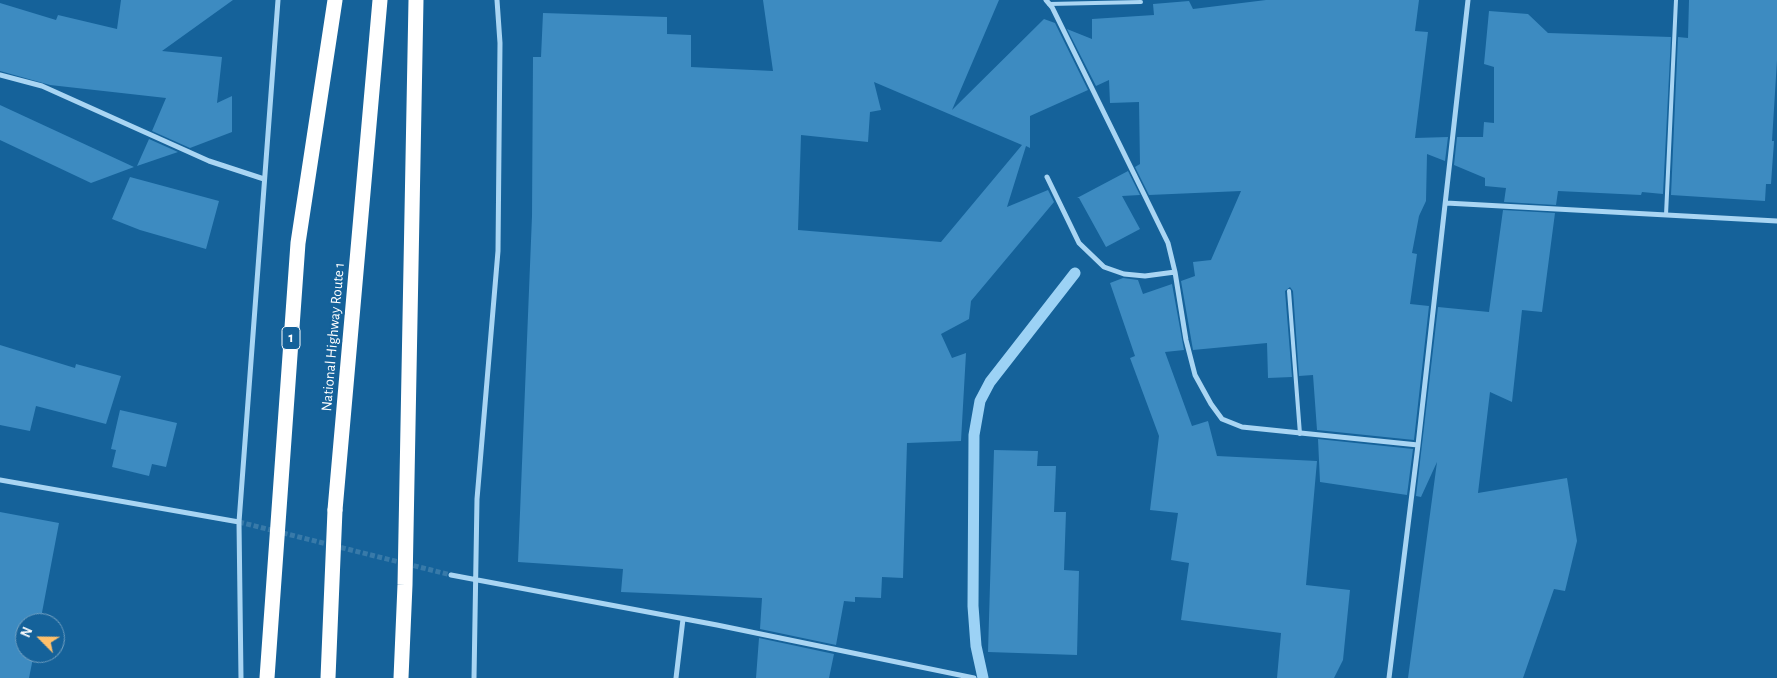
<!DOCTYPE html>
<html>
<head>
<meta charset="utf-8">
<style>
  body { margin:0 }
  #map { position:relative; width:1777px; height:678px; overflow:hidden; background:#15629a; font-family:"Alegreya Sans",sans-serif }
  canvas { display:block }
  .north { position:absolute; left:15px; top:613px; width:50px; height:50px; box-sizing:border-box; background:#15629a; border:1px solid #73a1c2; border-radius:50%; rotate:293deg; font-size:14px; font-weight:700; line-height:20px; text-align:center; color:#fff }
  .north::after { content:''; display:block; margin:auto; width:18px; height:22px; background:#ffc06b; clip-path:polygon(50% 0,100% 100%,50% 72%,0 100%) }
</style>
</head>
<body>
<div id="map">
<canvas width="1777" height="678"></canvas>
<div class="north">N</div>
</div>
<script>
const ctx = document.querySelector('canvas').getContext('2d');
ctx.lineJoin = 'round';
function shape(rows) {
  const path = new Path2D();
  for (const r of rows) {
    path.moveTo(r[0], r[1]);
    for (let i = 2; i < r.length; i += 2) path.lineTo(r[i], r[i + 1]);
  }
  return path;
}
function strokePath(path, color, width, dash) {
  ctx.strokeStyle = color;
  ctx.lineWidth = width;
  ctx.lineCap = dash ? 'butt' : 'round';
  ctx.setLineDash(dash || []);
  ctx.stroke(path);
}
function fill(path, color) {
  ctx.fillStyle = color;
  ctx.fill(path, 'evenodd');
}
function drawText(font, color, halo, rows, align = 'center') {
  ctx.font = font + ' "Alegreya Sans",sans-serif';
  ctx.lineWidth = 4.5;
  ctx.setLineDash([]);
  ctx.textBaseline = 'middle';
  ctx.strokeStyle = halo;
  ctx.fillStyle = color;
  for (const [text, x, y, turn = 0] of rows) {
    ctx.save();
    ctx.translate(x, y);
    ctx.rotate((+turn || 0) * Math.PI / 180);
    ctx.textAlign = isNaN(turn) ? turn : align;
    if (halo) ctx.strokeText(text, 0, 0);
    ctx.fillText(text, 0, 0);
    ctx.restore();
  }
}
strokePath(shape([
  [983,678,976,646,973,606,974,435,980,401,990,382,1075,273]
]), '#9cd2f5', 11);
fill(shape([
  [121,0,233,0,162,51,222,57,217,103,232,96,232,132,190,148,152,131,166,98,50,85,0,71,0,3,56,20,58,15,117,29],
  [763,0,999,0,952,110,1044,19,1055,23,1088,90,1030,116,1030,148,1026,146,1007,207,1048,190,1054,202,971,301,969,319,941,334,952,358,966,353,961,441,907,443,903,578,882,577,881,598,855,597,855,602,844,601,836,645,760,629,762,598,621,592,623,569,518,562,532,216,533,57,541,57,543,13,667,17,667,34,691,35,691,67,773,71],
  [874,82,1022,145,941,242,798,230,801,135,868,142,870,112,881,110],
  [1266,0,1419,0,1415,31,1428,32,1415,138,1448,137,1445,161,1427,154,1426,201,1419,216,1412,253,1417,254,1410,304,1429,306,1414,440,1317,430,1313,375,1299,376,1293,291,1290,287,1285,291,1292,377,1268,378,1267,343,1193,350,1181,281,1195,276,1193,262,1211,260,1241,191,1149,195,1135,167,1140,164,1139,102,1110,103,1109,80,1096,86,1067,29,1092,39,1092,19,1154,15,1153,4,1189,1,1193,9],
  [1689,0,1777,0,1777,60,1772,141,1774,141,1771,184,1766,184,1765,201,1671,195,1678,37,1688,38],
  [1489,11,1528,14,1548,33,1671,37,1663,194,1642,192,1641,195,1558,191,1556,205,1504,202,1506,188,1485,186,1485,178,1454,165,1457,137,1483,137,1484,122,1494,123,1494,67,1484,64],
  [0,105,134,167,91,183,0,140],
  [149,139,178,152,137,166],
  [1128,171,1140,195,1122,196,1140,229,1106,247,1079,198,1077,198],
  [130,177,219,201,206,249,140,230,112,219],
  [1503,210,1555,213,1542,312,1522,310,1512,402,1490,392,1478,493,1567,478,1577,541,1565,591,1554,589,1523,678,1408,678,1437,462,1421,497,1416,496,1438,307,1489,312],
  [1123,278,1138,280,1143,294,1172,284,1184,350,1165,352,1192,426,1208,421,1217,456,1317,461,1306,585,1350,590,1343,660,1334,678,1277,678,1281,633,1181,620,1189,563,1171,560,1178,513,1150,510,1159,436,1130,358,1135,356,1110,283],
  [0,345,75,368,76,364,121,376,106,424,36,406,30,431,0,425],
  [120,410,177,423,166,467,152,464,149,476,112,467,116,450,111,449],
  [1318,439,1413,449,1407,495,1320,482],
  [994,450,1038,451,1037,466,1056,466,1054,512,1066,512,1064,570,1079,571,1077,655,988,652],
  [0,512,59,523,40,623,25,623,25,653,34,653,29,678,0,678],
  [759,638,834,654,829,678,756,678]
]), '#3d8bc1');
strokePath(shape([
  [239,522,451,575]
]), '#387aa9', 5, [5, 2.5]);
strokePath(shape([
  [1049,4,1141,2],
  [1666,215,1676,0],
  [1289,291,1300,434]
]), '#a9d5f3', 4);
strokePath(shape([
  [1046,0,1052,7,1168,243,1175,272],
  [0,75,42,86,209,161,264,179],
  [1047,177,1079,243,1104,267,1124,274,1145,276,1175,272,1186,340,1195,375,1211,404,1222,419,1242,427,1418,445],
  [1446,203,1777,221],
  [0,480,239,522],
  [451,575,717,625,974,678],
  [241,678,239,522,278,0],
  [474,678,477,499,498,251,500,43,497,0],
  [676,678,683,619],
  [1389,678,1418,445,1468,0]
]), '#a9d5f3', 5);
strokePath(shape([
  [335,510,380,0],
  [267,678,298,243,335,0],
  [401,678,405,585,416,0]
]), '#fff', 15);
strokePath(shape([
  [328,678,335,510]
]), '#fff', 15);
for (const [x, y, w] of [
  [291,338,18]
]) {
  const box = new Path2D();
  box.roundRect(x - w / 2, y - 11.5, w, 23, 4);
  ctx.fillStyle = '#15629a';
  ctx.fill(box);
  strokePath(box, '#fff', 1);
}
drawText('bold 14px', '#fff', null, [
  ["1",291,338]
]);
drawText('15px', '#fff', '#15629a', [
  ["National Highway Route 1",333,337,-85]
]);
</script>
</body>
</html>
